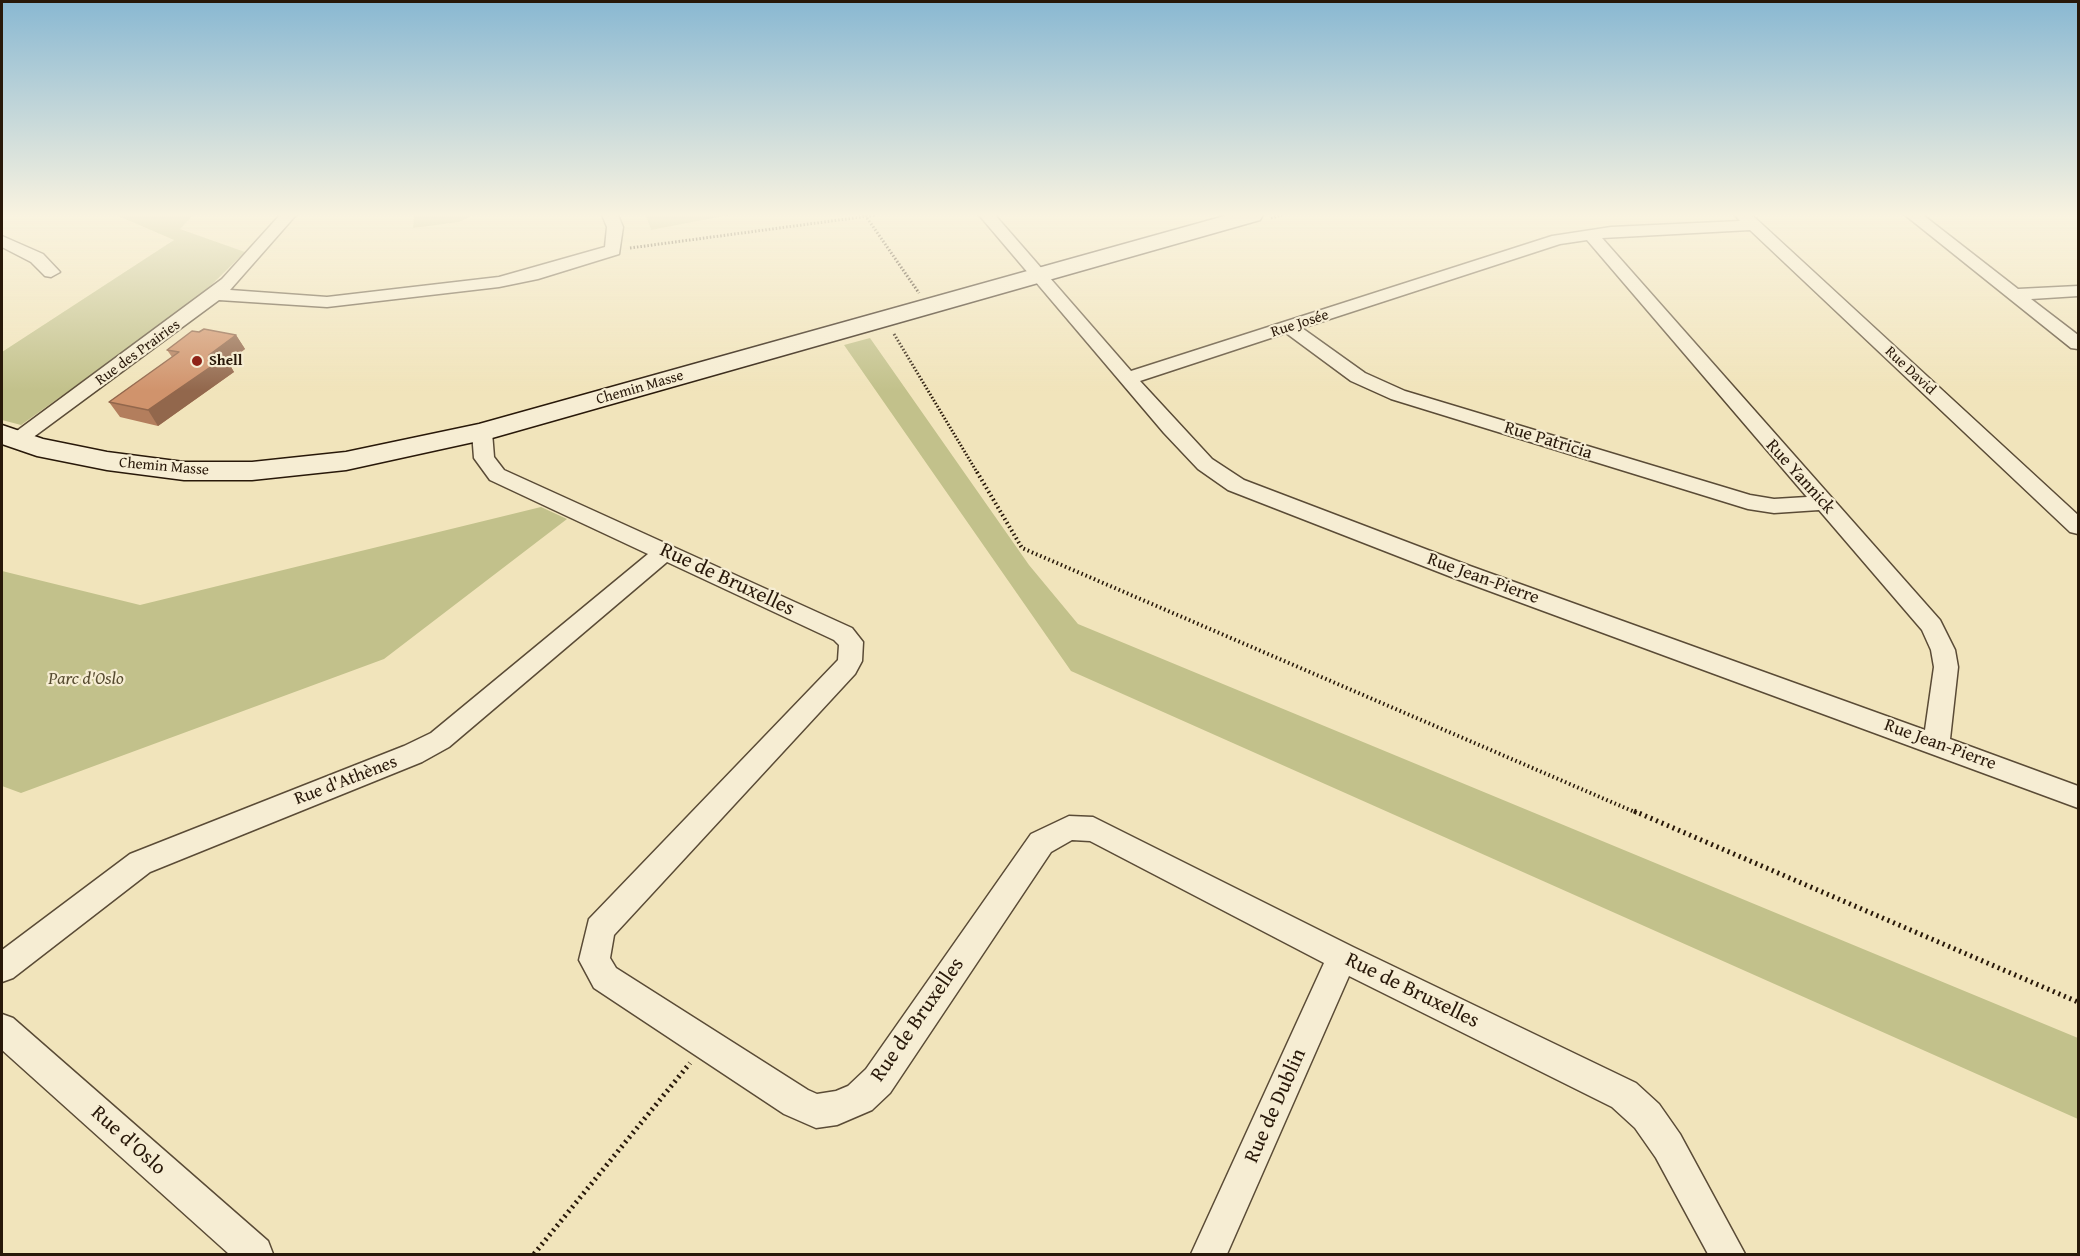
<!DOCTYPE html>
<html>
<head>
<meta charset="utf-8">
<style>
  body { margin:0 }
  #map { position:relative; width:2080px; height:1256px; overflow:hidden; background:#f1e4bb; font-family:"Gentium Book Plus",serif }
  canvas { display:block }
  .frame { position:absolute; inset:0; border:3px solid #281809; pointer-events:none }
</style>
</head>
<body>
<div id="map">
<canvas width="2080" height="1256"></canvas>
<div class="frame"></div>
</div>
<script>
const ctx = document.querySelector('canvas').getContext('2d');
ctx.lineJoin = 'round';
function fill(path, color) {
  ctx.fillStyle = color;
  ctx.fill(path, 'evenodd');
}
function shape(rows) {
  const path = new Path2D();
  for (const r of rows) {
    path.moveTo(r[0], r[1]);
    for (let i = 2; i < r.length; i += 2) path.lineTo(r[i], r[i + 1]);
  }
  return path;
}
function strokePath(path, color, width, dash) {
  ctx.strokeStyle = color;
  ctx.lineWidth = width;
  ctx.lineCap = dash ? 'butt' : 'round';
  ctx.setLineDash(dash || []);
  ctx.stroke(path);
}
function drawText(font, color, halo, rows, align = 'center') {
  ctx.font = font + ' "Gentium Book Plus",serif';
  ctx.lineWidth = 4.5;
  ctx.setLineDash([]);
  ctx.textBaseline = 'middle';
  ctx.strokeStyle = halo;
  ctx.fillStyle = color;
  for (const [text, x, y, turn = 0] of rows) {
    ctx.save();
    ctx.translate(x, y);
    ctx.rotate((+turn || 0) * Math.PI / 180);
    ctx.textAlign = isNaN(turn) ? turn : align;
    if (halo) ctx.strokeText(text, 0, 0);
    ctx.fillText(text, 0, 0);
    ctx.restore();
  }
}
fill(shape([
  [116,215,193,215,180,229,245,252,197,299,21,425,2,420,2,352,174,240],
  [414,215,474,215,459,222,413,228],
  [646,215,729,215,651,230],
  [870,338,1029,565,1078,624,2078,1038,2078,1119,1071,671,844,345],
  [541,507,567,519,384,659,21,793,2,786,2,571,140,605]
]), '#c2c18b');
const street = shape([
  [280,215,296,215,230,290,327,297,499,277,605,247,607,227,602,215,618,215,623,227,619,254,538,279,499,287,327,307,219,300,24,444,10,444,7,440,10,436,222,279,280,215],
  [979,215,995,215,1131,371,1552,236,1611,227,1740,221,1735,215,1752,215,2078,515,2078,534,2070,532,1750,230,1602,238,1940,620,1955,650,1958,667,1950,739,2078,786,2078,808,1454,578,1228,490,1198,469,1164,433,979,215],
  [1587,240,1807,497,1774,499,1750,495,1405,391,1365,373,1302,328,1560,244,1587,240],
  [1286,333,1351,381,1391,399,1748,509,1774,513,1819,510,1922,630,1931,650,1934,667,1925,730,1470,566,1244,480,1212,459,1140,381,1286,333],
  [1905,215,1923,215,2018,289,2078,286,2078,296,2031,299,2078,335,2078,349,2071,348,1905,215],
  [2,236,43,254,60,272,51,277,45,276,31,262,2,247,2,236],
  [482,426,489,428,492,432,494,457,504,470,852,628,863,642,862,661,855,674,614,935,610,958,616,968,808,1090,817,1094,836,1091,848,1086,866,1069,1031,834,1069,816,1093,817,1353,947,1636,1083,1659,1104,1680,1134,1745,1254,1708,1254,1656,1158,1635,1128,1612,1107,1349,976,1227,1254,1191,1254,1324,963,1090,841,1072,840,1051,852,890,1093,872,1110,837,1125,816,1128,784,1114,594,988,579,960,589,919,838,660,839,645,834,640,667,562,449,747,422,762,150,872,13,978,2,982,2,950,130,854,404,746,431,733,648,554,490,480,474,458,472,432,475,428,482,426],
  [2,1014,13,1018,268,1241,273,1254,229,1254,2,1050,2,1014]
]);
const secondary = shape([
  [1228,215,1263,215,1260,220,492,438,346,470,252,480,184,480,107,470,37,456,2,444,2,425,43,439,107,452,184,462,252,462,346,452,479,424,1228,215]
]);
strokePath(street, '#5a4b36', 3);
strokePath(secondary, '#281809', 3);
strokePath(shape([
  [865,215,919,293],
  [1271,218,1282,215],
  [630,248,876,215],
  [894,334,978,474]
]), '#281809', 3, [1.5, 2]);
strokePath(shape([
  [977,472,1022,548,1637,813]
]), '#281809', 4, [1.5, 3]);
strokePath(shape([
  [1634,811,2078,1002],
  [534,1254,690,1063]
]), '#281809', 5, [2, 4]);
fill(street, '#f6edd3');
fill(secondary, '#f6edd3');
fill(shape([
  [199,332,236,335,245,349,228,362,234,372,158,426,120,417,109,402,172,357,167,350]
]), '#b37e5d');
fill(shape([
  [236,335,245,349,228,362,234,372,158,426,148,410,209,355]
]), '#92674c');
const building = shape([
  [204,329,236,335,209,355,225,357,148,410,109,402,179,352,167,350,192,331,199,332,204,329]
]);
fill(building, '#d0936c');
strokePath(building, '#92674c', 1.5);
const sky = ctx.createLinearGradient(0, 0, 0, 391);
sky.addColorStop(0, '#89b8d2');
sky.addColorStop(0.55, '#f9f3e0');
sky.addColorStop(1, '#f9f3e000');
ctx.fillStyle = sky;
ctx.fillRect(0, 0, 2080, 391);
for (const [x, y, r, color] of [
  [197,361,6,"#8f2418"]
]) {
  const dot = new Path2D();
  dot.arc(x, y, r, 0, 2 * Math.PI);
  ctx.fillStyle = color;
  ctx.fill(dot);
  strokePath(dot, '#f6edd3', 2);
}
drawText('15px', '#281809', '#f6edd3', [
  ["Rue Josée",1300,324,-18],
  ["Rue des Prairies",138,353,-36],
  ["Rue David",1910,371,43],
  ["Chemin Masse",640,388,-16],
  ["Chemin Masse",164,467,5]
]);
drawText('bold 15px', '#281809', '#f6edd3', [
  ["Shell",209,361]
], 'left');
drawText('18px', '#281809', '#f6edd3', [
  ["Rue Patricia",1548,441,17],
  ["Rue Yannick",1800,477,48],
  ["Rue Jean-Pierre",1483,579,20],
  ["Rue Jean-Pierre",1940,745,20],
  ["Rue d'Athènes",346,781,-21]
]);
drawText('italic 18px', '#564b30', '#f6edd3', [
  ["Parc d'Oslo",86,679]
]);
drawText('21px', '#281809', '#f6edd3', [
  ["Rue de Bruxelles",727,580,25],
  ["Rue de Bruxelles",1412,991,26],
  ["Rue de Bruxelles",918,1020,-55],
  ["Rue de Dublin",1276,1106,-66],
  ["Rue d'Oslo",128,1141,42]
]);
</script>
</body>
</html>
